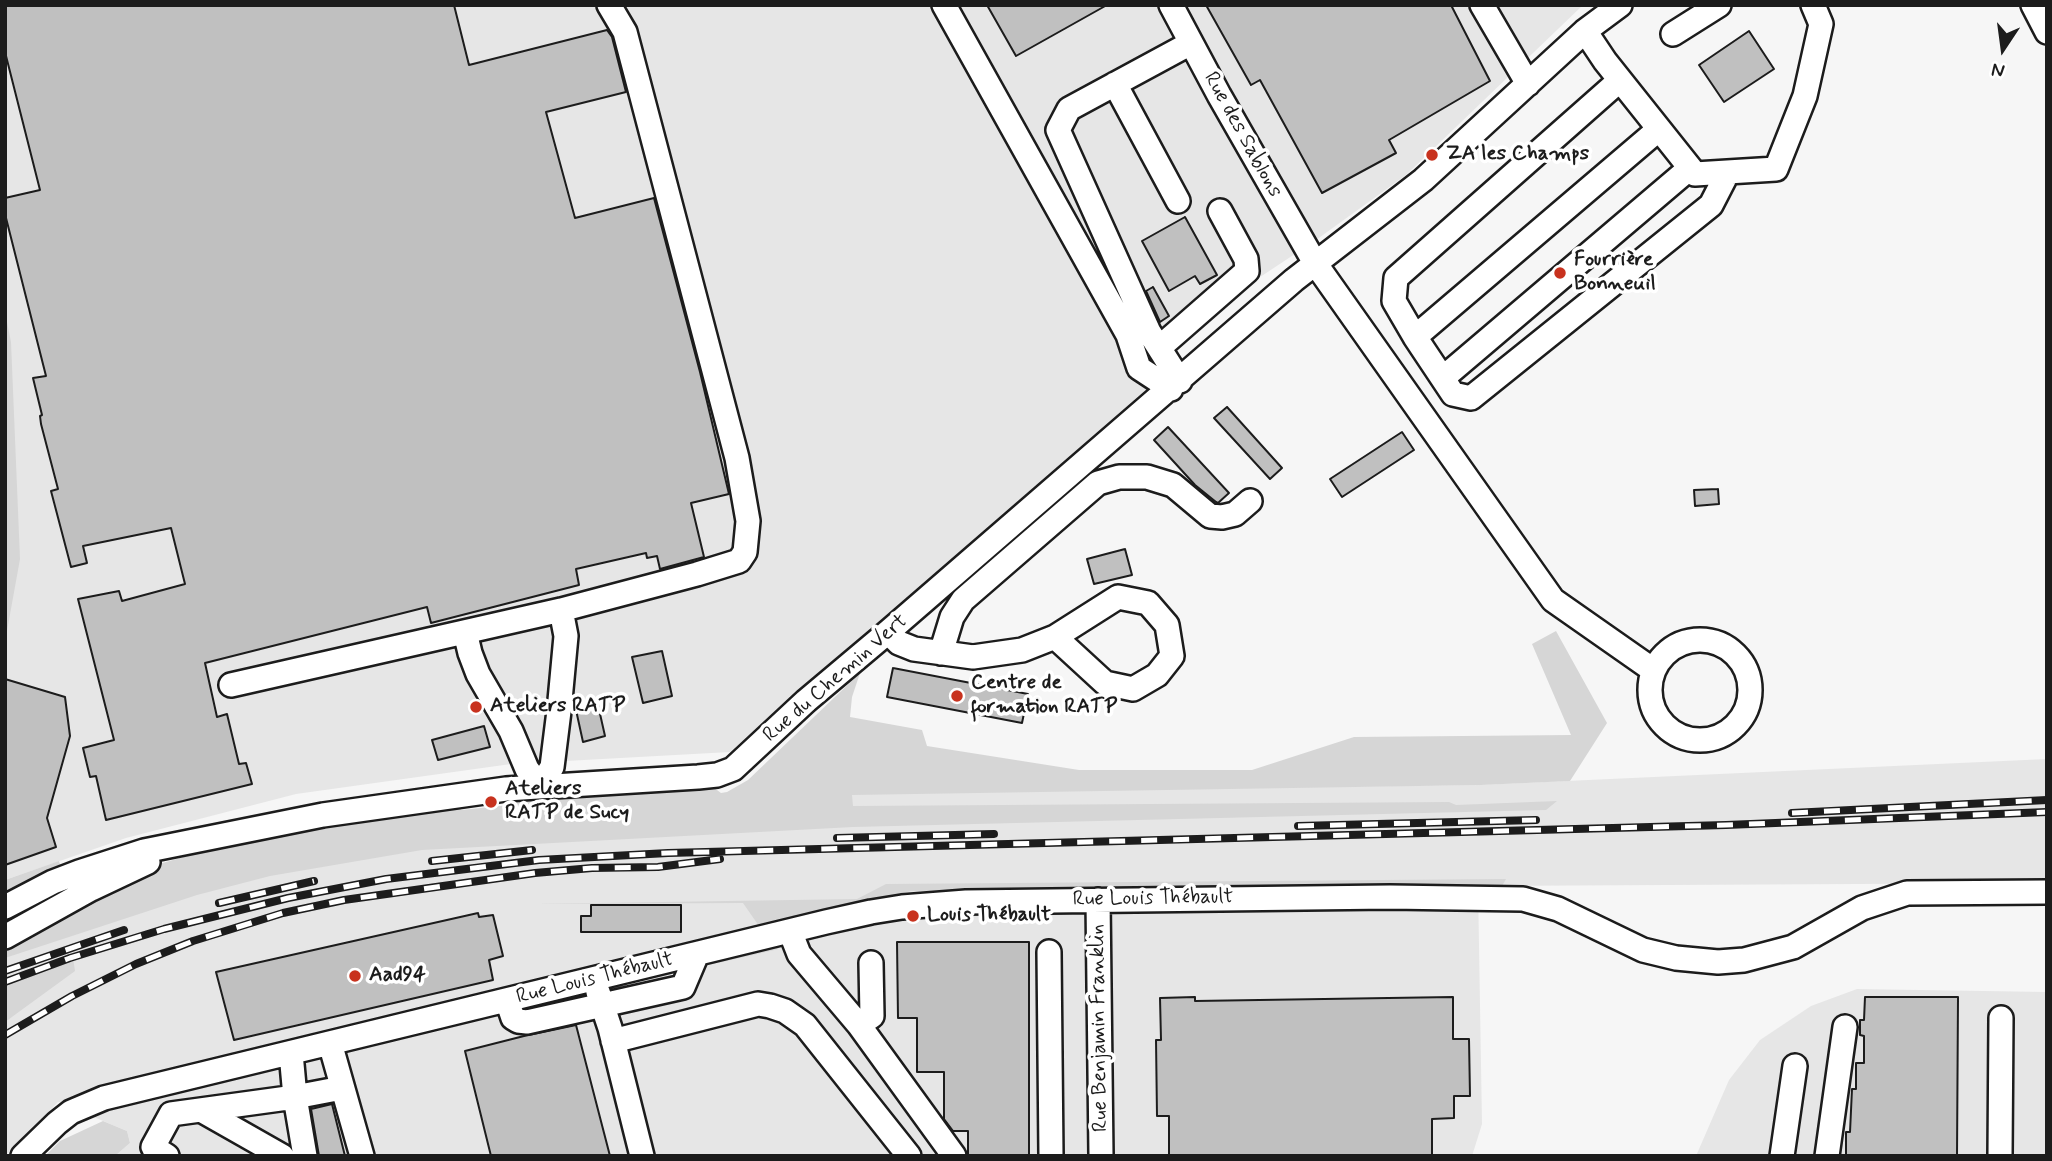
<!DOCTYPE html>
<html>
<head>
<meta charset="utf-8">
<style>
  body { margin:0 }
  #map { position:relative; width:2052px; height:1161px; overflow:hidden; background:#f6f6f6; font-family:Mynerve,sans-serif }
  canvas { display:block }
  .frame { position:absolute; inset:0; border:7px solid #1c1c1c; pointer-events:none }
  .north { position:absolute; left:1968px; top:14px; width:70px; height:70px; -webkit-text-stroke:5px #fff; paint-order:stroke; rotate:193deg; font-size:19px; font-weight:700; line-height:28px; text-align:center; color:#1c1c1c }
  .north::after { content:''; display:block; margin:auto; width:24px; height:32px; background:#1c1c1c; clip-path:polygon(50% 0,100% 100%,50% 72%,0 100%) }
</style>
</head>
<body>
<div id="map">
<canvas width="2052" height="1161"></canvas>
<div class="frame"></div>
<div class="north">N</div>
</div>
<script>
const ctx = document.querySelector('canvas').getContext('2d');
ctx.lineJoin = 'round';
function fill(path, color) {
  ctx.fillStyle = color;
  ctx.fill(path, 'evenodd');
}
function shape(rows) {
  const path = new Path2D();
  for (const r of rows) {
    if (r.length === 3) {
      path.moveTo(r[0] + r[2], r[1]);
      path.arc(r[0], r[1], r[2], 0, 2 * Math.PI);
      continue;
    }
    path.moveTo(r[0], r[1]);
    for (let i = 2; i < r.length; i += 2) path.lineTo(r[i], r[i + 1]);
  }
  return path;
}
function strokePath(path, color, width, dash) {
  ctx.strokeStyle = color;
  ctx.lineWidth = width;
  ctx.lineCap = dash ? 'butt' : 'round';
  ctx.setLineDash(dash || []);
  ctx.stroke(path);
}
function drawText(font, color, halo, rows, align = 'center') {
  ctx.font = font + ' Mynerve,sans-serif';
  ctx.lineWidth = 7;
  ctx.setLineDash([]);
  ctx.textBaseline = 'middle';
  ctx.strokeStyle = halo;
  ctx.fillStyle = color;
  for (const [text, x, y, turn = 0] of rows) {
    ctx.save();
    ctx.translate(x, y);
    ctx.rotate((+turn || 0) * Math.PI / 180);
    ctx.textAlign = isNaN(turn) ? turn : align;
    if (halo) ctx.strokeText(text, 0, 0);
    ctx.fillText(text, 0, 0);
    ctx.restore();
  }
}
fill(shape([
  [5,5,1583,5,1406,175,1316,240,1153,348,1148,388,730,752,511,764,296,794,126,838,5,880],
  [2047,759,2047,883,1478,886,1482,1124,1472,1156,115,1156,130,1143,127,1131,58,1102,5,1156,5,951,133,895,715,794,1479,785],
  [1857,989,2047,992,2047,1156,1696,1156,1729,1080,1760,1040,1811,1006]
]), '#e6e6e6');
fill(shape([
  [5,312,11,342,20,559,5,642],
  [1556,631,1607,723,1570,781,1481,785,852,795,853,806,1449,802,1456,805,1557,801,1546,810,853,827,422,850,270,876,197,895,5,958,5,942,138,870,257,836,459,804,461,810,510,805,510,798,713,787,721,793,727,792,748,780,860,673,852,697,850,717,922,730,927,746,1079,770,1252,770,1354,737,1571,735,1532,644],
  [59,861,61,868,5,898,5,880],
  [1506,879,1502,886,911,891,759,926,743,903,533,904,857,899,886,884],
  [771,945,779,949,709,965,711,960],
  [73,958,75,971,5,1022,5,985],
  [103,1121,127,1131,130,1143,115,1156,45,1156,60,1141]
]), '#d6d6d6');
const building = shape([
  [5,5,454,5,469,65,607,30,612,37,626,92,546,112,575,218,654,198,700,372,729,494,691,503,704,557,660,569,657,556,647,558,646,553,576,569,579,585,431,623,427,607,205,663,217,717,227,714,239,764,246,763,252,784,106,820,96,776,90,777,83,748,114,740,78,599,119,591,122,601,185,584,171,528,83,546,87,563,71,567,51,491,58,489,41,424,40,416,42,415,33,378,46,376,5,214,5,198,40,190,5,52,5,5],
  [987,5,1107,5,1016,56,987,5],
  [1206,5,1451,5,1490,81,1389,140,1396,153,1322,193,1260,80,1251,85,1206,5],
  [1749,31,1774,69,1724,102,1699,65,1749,31],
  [1185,217,1217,275,1200,284,1195,276,1169,291,1142,241,1185,217],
  [1153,287,1169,316,1160,322,1146,291,1153,287],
  [1227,407,1282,468,1270,479,1214,418,1227,407],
  [1168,427,1229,493,1218,503,1216,502,1195,485,1154,440,1168,427],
  [1402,432,1414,450,1342,497,1330,479,1402,432],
  [1718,489,1719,504,1695,506,1694,490,1718,489],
  [1125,549,1132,575,1094,584,1087,559,1125,549],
  [662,651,672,696,643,703,632,657,662,651],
  [893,668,1028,694,1022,723,887,697,893,668],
  [5,679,65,697,70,736,47,818,56,847,5,865,5,679],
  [598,705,605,736,583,742,576,710,598,705],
  [484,726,490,747,438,760,432,740,484,726],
  [591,905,681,905,681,932,581,932,581,916,591,916,591,905],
  [478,913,479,917,493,915,503,956,489,960,493,980,234,1040,216,972,478,913],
  [897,942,1029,942,1029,1156,968,1156,968,1131,953,1131,944,1119,944,1072,917,1072,917,1018,898,1018,897,942],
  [1195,997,1195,1001,1453,997,1453,1039,1469,1039,1470,1096,1454,1096,1454,1118,1432,1119,1432,1156,1169,1156,1169,1116,1157,1116,1156,1040,1161,1040,1160,998,1195,997],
  [1865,997,1958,997,1957,1156,1846,1156,1846,1132,1850,1132,1852,1089,1856,1089,1856,1063,1864,1063,1864,1036,1860,1035,1860,1020,1864,1020,1865,997],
  [576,1025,610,1156,491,1156,465,1051,524,1036,576,1025],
  [332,1104,345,1156,319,1156,311,1109,332,1104]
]);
fill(building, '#c0c0c0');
strokePath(building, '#1c1c1c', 2);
const minor = shape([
  [944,5,1128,335,1139,368,1171,389],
  [1171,5,1219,95,1315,263,1553,600,1653,670],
  [1482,5,1528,84],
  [2033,5,2047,32],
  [1585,31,1605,61,1695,174,1776,169,1805,96,1821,24,1813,5],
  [1673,34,1719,5],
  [1620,80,1396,278,1394,301,1415,337,1453,394,1471,398,1711,205,1728,172],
  [1115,84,1178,201],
  [1415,337,1659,129],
  [1159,348,1247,271,1246,259,1220,211],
  [1443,378,1690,168],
  [1180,381,1149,332,1058,130,1069,109,1191,43],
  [465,632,470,653,478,674,511,731,527,769,540,786],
  [888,632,899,643,914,649,973,657,1022,650,1055,637,1118,597,1148,603,1167,625,1172,656,1157,675,1133,689,1105,683,1055,637],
  [1700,690,50],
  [941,653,952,617,963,600,1098,483,1119,477,1147,477,1173,485,1210,516,1222,517,1235,514,1250,501],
  [231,685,561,610,697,574,739,561,745,552,748,521,737,458,625,32,609,5],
  [540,786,552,767,559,711,566,636,561,610],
  [1098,900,1101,1156],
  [5,907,53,882,79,872,144,851,323,815,506,789,698,777,717,775,733,769,806,701,888,632,1294,280,1423,180,1585,31,1620,5],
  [790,931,799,954,859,1025,954,1156],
  [5,937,91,889,148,862],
  [1049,952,1051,1156],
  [598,992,610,1028,642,1156],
  [507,1000,513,1018,518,1021,527,1022,683,987,697,954],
  [859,1025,872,1016,871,963],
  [613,1041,758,1004,770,1006,785,1011,805,1025,909,1156],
  [330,1043,362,1156],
  [291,1053,295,1097,305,1156],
  [201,1110,282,1156],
  [23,1156,57,1123,71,1112,104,1098,826,922,871,912,902,907,966,902,1390,897,1523,899,1558,909,1643,950,1676,958,1718,962,1744,960,1793,947,1862,908,1907,893,2047,892],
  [167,1156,153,1147,171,1114,295,1097,342,1088],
  [1782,1156,1795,1066],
  [1827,1156,1845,1027],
  [2000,1156,2001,1018]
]);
strokePath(minor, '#1c1c1c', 28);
strokePath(minor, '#fff', 23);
const rail = shape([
  [1792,813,2047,800],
  [1298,826,1536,820],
  [837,838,994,834],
  [432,861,532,850],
  [219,903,314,881],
  [5,971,124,930],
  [5,982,70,958,164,929,288,898,386,879,539,860,668,853,1726,825,2047,812],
  [5,1035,72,996,136,964,193,941,283,913,344,900,535,873,592,868,658,867,720,859]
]);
strokePath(rail, '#1c1c1c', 8);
strokePath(rail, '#fff', 5, [16]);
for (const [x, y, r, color] of [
  [1432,155,7,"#c8321e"],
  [1560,273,7,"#c8321e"],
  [957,696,7,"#c8321e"],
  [476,707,7,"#c8321e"],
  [491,802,7,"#c8321e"],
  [913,916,7,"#c8321e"],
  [355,976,7,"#c8321e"]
]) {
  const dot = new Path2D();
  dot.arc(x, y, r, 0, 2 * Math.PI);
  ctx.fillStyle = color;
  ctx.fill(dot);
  strokePath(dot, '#fff', 2.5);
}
drawText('21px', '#1c1c1c', '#fff', [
  ["Rue des Sablons",1242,135,61],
  ["Rue du Chemin Vert",836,679,-41],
  ["Rue Louis Thébault",1153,899,-1],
  ["Rue Louis Thébault",595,979,-14],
  ["Rue Benjamin Franklin",1100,1028,-91]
]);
drawText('bold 21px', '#1c1c1c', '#fff', [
  ["ZA les Champs",1446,155],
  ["Fourrière",1574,261],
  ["Bonneuil",1574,285],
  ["Centre de",971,684],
  ["formation RATP",971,708],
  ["Ateliers RATP",490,707],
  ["Ateliers",505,790],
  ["RATP de Sucy",505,814],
  ["Louis Thébault",927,916],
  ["Aad94",369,976]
], 'left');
</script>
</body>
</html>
